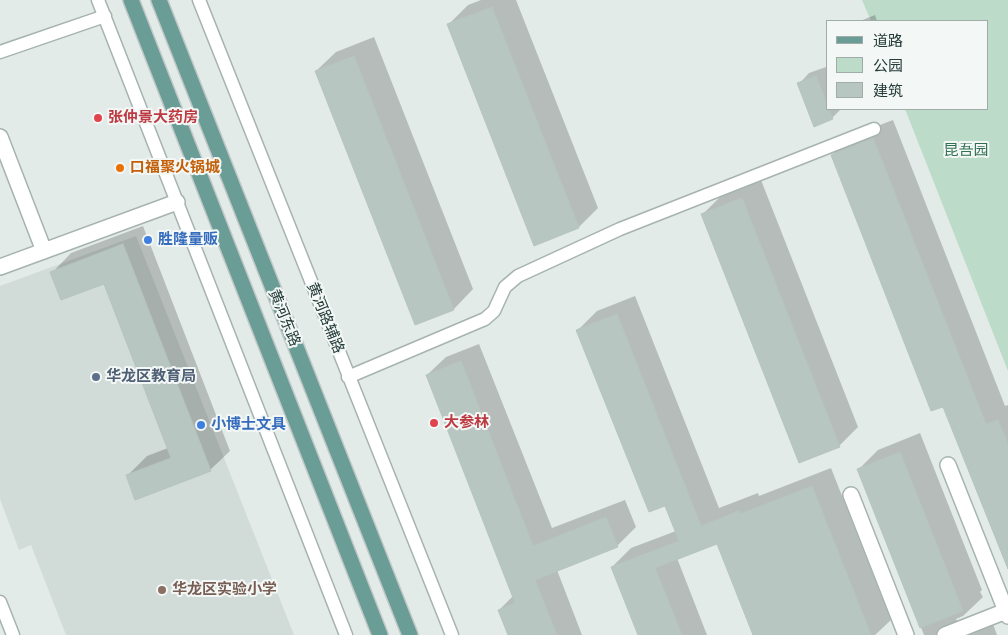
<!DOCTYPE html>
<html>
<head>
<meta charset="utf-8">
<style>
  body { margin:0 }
  #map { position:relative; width:1008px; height:635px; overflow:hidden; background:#e3ebe9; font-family:Manrope,"Noto Sans SC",sans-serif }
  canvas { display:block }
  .legend { position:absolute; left:826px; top:20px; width:162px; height:90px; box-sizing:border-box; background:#f3f8f6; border:1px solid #a0acaa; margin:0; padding:6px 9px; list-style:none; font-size:15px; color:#243b38 }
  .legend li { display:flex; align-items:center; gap:10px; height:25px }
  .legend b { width:25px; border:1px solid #a0acaa }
</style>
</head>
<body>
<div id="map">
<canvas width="1008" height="635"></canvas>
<ul class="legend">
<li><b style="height:6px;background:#6b9d97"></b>道路</li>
<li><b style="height:14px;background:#bddbc9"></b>公园</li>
<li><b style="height:14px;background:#b8c6c2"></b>建筑</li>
</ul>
</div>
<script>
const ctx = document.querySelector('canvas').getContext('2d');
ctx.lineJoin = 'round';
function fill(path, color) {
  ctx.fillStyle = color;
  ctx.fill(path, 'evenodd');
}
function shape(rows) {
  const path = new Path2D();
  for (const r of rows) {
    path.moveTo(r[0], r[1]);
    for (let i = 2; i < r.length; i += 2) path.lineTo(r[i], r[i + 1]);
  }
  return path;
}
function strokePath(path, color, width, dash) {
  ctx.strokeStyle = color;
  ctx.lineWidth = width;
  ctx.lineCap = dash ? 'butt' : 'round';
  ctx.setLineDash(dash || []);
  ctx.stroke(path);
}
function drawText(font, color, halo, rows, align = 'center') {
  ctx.font = font + ' Manrope,"Noto Sans SC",sans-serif';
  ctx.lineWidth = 4;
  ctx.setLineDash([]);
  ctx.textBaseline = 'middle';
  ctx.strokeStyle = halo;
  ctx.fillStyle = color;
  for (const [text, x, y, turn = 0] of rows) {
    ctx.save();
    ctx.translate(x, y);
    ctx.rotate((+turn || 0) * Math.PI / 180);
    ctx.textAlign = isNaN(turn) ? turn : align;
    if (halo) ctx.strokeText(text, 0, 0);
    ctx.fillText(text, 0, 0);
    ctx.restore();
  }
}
fill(shape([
  [136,236,228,468,294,635,66,635,31,545,19,550,0,499,0,286]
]), '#d1dbd8');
fill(shape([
  [862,0,1008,0,1008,371,905,109,987,109,987,21,871,21]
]), '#bddbc9');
fill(shape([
  [481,0,516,0,598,208,579,227,448,25,468,5],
  [875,15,877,21,860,21],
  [374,37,473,289,454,309,416,323,316,71,336,52],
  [826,67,827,109,841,109,832,118,799,84,809,73],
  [893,120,1005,406,1008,405,1008,569,944,405,832,155,851,136],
  [761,180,858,427,839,446,703,214,722,195],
  [143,226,230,451,210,470,127,476,147,456,168,448,104,282,52,273,71,253],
  [635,296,719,508,758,493,759,496,831,468,891,620,875,635,754,635,718,542,677,558,707,635,639,635,612,567,631,548,676,531,666,505,578,330,597,311],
  [479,344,552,528,625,500,636,527,617,546,557,570,582,635,509,635,499,610,513,596,427,375,446,357],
  [920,433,982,590,980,592,983,597,963,616,956,619,959,624,990,616,997,635,924,635,859,469,878,450]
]), '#0003');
const building = shape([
  [492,7,579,228,534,246,447,24,492,7],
  [354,56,454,310,415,325,315,71,354,56],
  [816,76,827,104,827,109,828,109,833,119,814,127,797,83,816,76],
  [873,138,986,424,998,420,1008,444,1008,569,943,407,931,411,831,155,873,138],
  [742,198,840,447,799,463,701,214,742,198],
  [123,244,211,471,135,500,126,475,171,458,104,284,61,300,50,272,123,244],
  [617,314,701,526,739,511,740,514,812,486,871,635,753,635,717,544,655,568,682,635,638,635,611,567,679,541,665,506,649,512,576,330,617,314],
  [461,361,533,546,606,517,618,547,535,580,557,635,508,635,498,610,515,603,426,375,461,361],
  [900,452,963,611,920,628,857,469,900,452]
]);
fill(building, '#b8c6c2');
strokePath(building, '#b6c4c0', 1);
const service = shape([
  [98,0,346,635],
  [199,0,452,635],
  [0,52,105,16],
  [348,377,485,319,494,311,505,287,518,276,620,229,874,129],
  [0,602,13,635]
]);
const minor = shape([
  [0,137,44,251],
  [0,267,177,202],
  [948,465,1008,616],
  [851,495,906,635],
  [945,635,1006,611]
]);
const primary = shape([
  [131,0,380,635],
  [159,0,410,635]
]);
strokePath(service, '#a6b3b0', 15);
strokePath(minor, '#a6b3b0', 18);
strokePath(primary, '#c2c8c7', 18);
strokePath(service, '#fff', 12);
strokePath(minor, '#fff', 15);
strokePath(primary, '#6b9d97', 15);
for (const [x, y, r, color] of [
  [98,118,5,"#e0444e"],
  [120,168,5,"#e8710a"],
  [148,240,5,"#3f7fe0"],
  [96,377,5,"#5c6f8a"],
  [434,423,5,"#e0444e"],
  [201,425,5,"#3f7fe0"],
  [162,590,5,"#8d6e63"]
]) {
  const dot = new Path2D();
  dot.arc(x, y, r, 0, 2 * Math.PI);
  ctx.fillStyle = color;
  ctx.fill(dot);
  strokePath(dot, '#f3f8f6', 2);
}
drawText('bold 15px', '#be3a42', '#f3f8f6', [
  ["张仲景大药房",108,118],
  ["大参林",444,423]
], 'left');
drawText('15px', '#316f51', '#f3f8f6', [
  ["昆吾园",966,151]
]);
drawText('bold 15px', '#c56008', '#f3f8f6', [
  ["口福聚火锅城",130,168]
], 'left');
drawText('bold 15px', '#366cbe', '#f3f8f6', [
  ["胜隆量贩",158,240],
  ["小博士文具",211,425]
], 'left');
drawText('15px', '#243b38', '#f3f8f6', [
  ["黄河东路",284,318,68],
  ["黄河路辅路",325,318,68]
]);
drawText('bold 15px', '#4e5e75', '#f3f8f6', [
  ["华龙区教育局",106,377]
], 'left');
drawText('bold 15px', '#785e54', '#f3f8f6', [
  ["华龙区实验小学",172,590]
], 'left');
</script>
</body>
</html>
